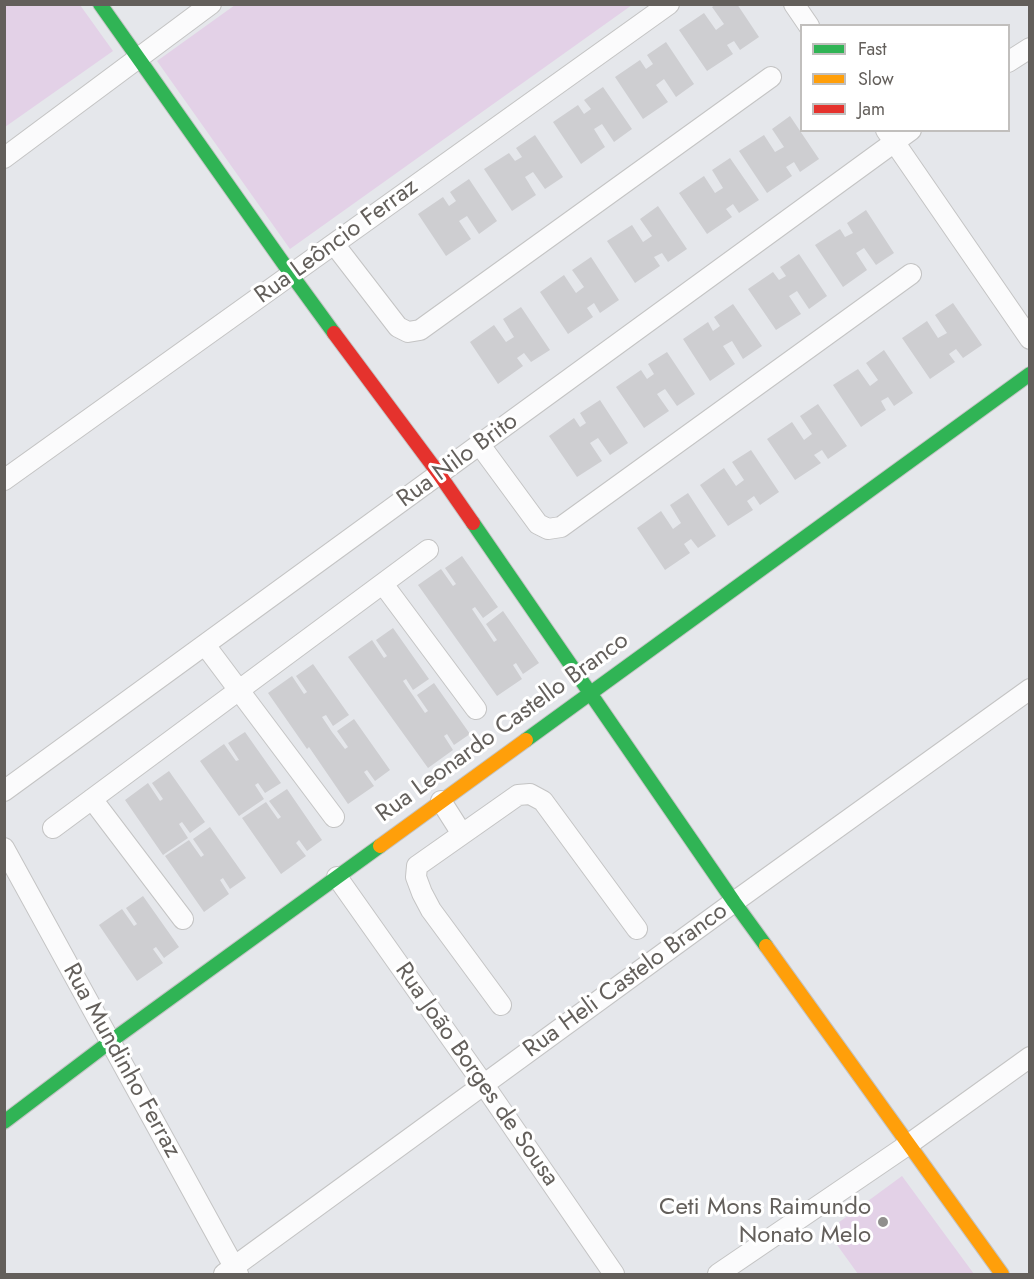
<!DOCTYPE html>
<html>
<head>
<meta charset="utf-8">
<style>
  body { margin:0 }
  #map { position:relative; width:1034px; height:1279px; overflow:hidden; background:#e5e7eb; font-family:Jost,sans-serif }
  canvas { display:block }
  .frame { position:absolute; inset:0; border:6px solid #635f5b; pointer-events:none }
  .legend { position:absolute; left:800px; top:24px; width:210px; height:108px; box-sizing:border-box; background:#fff; border:2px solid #c1bfbd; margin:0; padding:8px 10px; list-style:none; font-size:18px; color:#635f5b }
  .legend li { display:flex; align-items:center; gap:12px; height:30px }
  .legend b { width:30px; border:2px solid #c1bfbd }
</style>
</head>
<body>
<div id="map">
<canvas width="1034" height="1279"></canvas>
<div class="frame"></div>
<ul class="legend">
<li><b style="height:8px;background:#30b455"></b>Fast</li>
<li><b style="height:8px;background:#ff9f0a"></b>Slow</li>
<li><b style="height:8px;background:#e5322d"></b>Jam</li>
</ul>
</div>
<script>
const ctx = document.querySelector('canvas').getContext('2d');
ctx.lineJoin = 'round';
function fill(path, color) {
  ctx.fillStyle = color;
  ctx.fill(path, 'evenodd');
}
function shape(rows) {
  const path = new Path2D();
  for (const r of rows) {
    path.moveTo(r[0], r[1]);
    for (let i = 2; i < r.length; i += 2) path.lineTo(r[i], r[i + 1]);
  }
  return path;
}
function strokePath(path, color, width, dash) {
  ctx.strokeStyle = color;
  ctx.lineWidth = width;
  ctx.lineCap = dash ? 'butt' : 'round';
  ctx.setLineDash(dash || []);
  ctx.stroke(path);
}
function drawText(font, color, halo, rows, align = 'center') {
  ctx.font = font + ' Jost,sans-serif';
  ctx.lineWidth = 6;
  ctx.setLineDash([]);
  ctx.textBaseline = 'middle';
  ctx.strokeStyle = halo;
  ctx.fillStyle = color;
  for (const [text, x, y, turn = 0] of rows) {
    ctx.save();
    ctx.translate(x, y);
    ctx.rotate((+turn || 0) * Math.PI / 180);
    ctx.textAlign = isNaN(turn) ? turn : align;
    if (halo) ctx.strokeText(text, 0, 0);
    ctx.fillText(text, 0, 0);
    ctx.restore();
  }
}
fill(shape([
  [5,4,80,5,113,51,5,127],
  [235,5,632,5,290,249,157,61],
  [902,1176,974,1274,858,1274,827,1231]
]), '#e3d1e7');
fill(shape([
  [716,4,737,4,759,37,740,50,734,41,727,45,733,54,707,71,679,30,704,13,716,30,724,24,712,7],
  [666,42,694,84,676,97,664,79,656,85,668,102,643,119,615,77,640,60,646,69,653,64,647,55],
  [603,87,632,129,614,142,602,124,594,129,605,147,581,164,553,122,578,105,584,114,591,109,584,100],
  [790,116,819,159,800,172,794,162,786,167,792,176,767,193,739,151,764,135,775,152,784,147,772,129],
  [535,135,563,177,545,189,533,172,525,177,536,195,512,211,484,169,509,153,515,161,522,157,516,148],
  [730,158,759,200,739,213,733,204,726,209,732,217,707,234,679,193,704,176,715,193,723,188,712,170],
  [469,179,497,221,479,234,467,216,459,221,471,239,446,256,418,214,443,197,449,206,456,201,450,192],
  [658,206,687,249,668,262,662,253,654,257,660,266,635,283,607,241,632,225,643,242,652,236,640,219],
  [866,210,894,253,876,265,864,248,856,253,867,270,843,287,815,245,840,229,845,237,853,233,847,223],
  [799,254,827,296,809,309,797,291,789,296,801,314,776,330,748,289,773,272,779,280,786,276,780,267],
  [591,257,619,300,600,313,594,303,587,308,593,317,568,334,540,292,564,275,576,293,584,287,572,270],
  [953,303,982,345,963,358,956,349,949,354,955,362,930,379,902,338,927,321,938,338,947,333,935,315],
  [733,304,762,346,743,359,732,341,723,346,735,364,710,381,683,339,708,322,713,331,720,326,714,317],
  [521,307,550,350,531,362,524,353,517,358,523,366,498,384,470,342,494,325,506,342,514,337,503,319],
  [884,350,913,393,894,406,888,397,881,401,886,410,861,427,833,385,858,369,870,386,878,380,866,363],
  [667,352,695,394,677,406,665,389,657,394,669,411,644,428,616,387,641,370,647,379,654,374,648,364],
  [600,400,628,443,610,455,598,438,590,443,602,461,577,477,549,436,574,418,580,427,586,423,580,413],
  [818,404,847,446,828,459,822,450,814,455,821,463,795,480,767,439,792,422,804,440,812,434,800,416],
  [751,450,779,492,760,505,754,496,747,501,753,510,728,526,700,485,724,468,736,486,744,480,732,462],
  [688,493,716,536,698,548,691,539,684,544,690,553,665,570,637,528,661,511,673,529,681,523,670,505],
  [462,556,498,607,483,618,475,607,472,609,494,642,497,640,486,624,503,611,539,663,523,674,516,663,513,665,522,679,497,696,418,585,441,569,453,586,456,584,445,568],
  [393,628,429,679,413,690,406,679,403,681,425,713,428,711,417,695,434,683,470,734,454,745,447,734,444,736,453,750,428,768,348,657,372,640,384,658,387,656,376,640],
  [313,664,349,715,333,726,326,715,322,717,332,732,345,749,348,747,337,731,354,719,390,770,375,781,367,770,364,772,374,786,348,804,309,747,307,749,268,693,292,676,304,694,307,692,296,676],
  [245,732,281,783,265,793,258,783,255,785,264,799,239,816,200,761,224,744,236,761,239,760,228,743],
  [169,771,205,822,190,833,182,822,179,824,188,838,163,855,125,800,148,783,160,801,163,799,152,783],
  [287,789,322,840,307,851,299,840,296,843,306,856,281,874,242,818,266,802,278,819,281,817,269,801],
  [210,827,246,878,230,889,223,878,220,880,229,894,204,912,165,856,189,840,201,857,204,855,193,839],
  [143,896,179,947,164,958,156,947,153,949,163,963,137,981,99,925,122,909,134,926,137,924,126,908]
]), '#ceced1');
const street = shape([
  [794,4,809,26],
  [1008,62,1030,48],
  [886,130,1030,339],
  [4,158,211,4],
  [334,244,398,327,408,332,420,330,771,77],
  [480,445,538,524,548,529,561,527,911,274],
  [4,480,669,4],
  [383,584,476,709],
  [205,645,334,817],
  [4,791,911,130],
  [92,799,183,919],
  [441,801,462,834],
  [53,828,428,550],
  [4,848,238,1274],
  [337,877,484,1085,614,1274],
  [501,1005,431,910,422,893,416,877,417,866,518,795,530,794,543,801,637,929],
  [224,1274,734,902,1030,689],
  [718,1274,909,1144,1030,1057]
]);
const fast = shape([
  [100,4,291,274,334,333],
  [473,523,734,902,766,946],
  [526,740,1030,374],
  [4,1122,111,1041,380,846]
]);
const slow = shape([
  [380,846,526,740],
  [766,946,1002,1274]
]);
const jam = shape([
  [334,333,439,474,473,523]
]);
strokePath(street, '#c4c4c4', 22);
strokePath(fast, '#c4c4c4', 16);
strokePath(slow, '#c4c4c4', 16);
strokePath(jam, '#c4c4c4', 16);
strokePath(street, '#fbfbfc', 20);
strokePath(fast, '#30b455', 14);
strokePath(slow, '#ff9f0a', 14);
strokePath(jam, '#e5322d', 14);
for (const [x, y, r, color] of [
  [883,1222,6,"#908f8d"]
]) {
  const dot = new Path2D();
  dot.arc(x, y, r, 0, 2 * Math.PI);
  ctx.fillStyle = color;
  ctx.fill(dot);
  strokePath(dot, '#fff', 2);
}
drawText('24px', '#635f5b', '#fff', [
  ["Rua Leôncio Ferraz",337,242,-36],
  ["Rua Nilo Brito",458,461,-36],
  ["Rua Leonardo Castello Branco",503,728,-36],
  ["Rua Heli Castelo Branco",626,981,-36],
  ["Rua Mundinho Ferraz",121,1061,61],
  ["Rua João Borges de Sousa",476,1075,55]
]);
drawText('24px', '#635f5b', '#fff', [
  ["Ceti Mons Raimundo",871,1208],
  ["Nonato Melo",871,1236]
], 'right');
</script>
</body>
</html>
